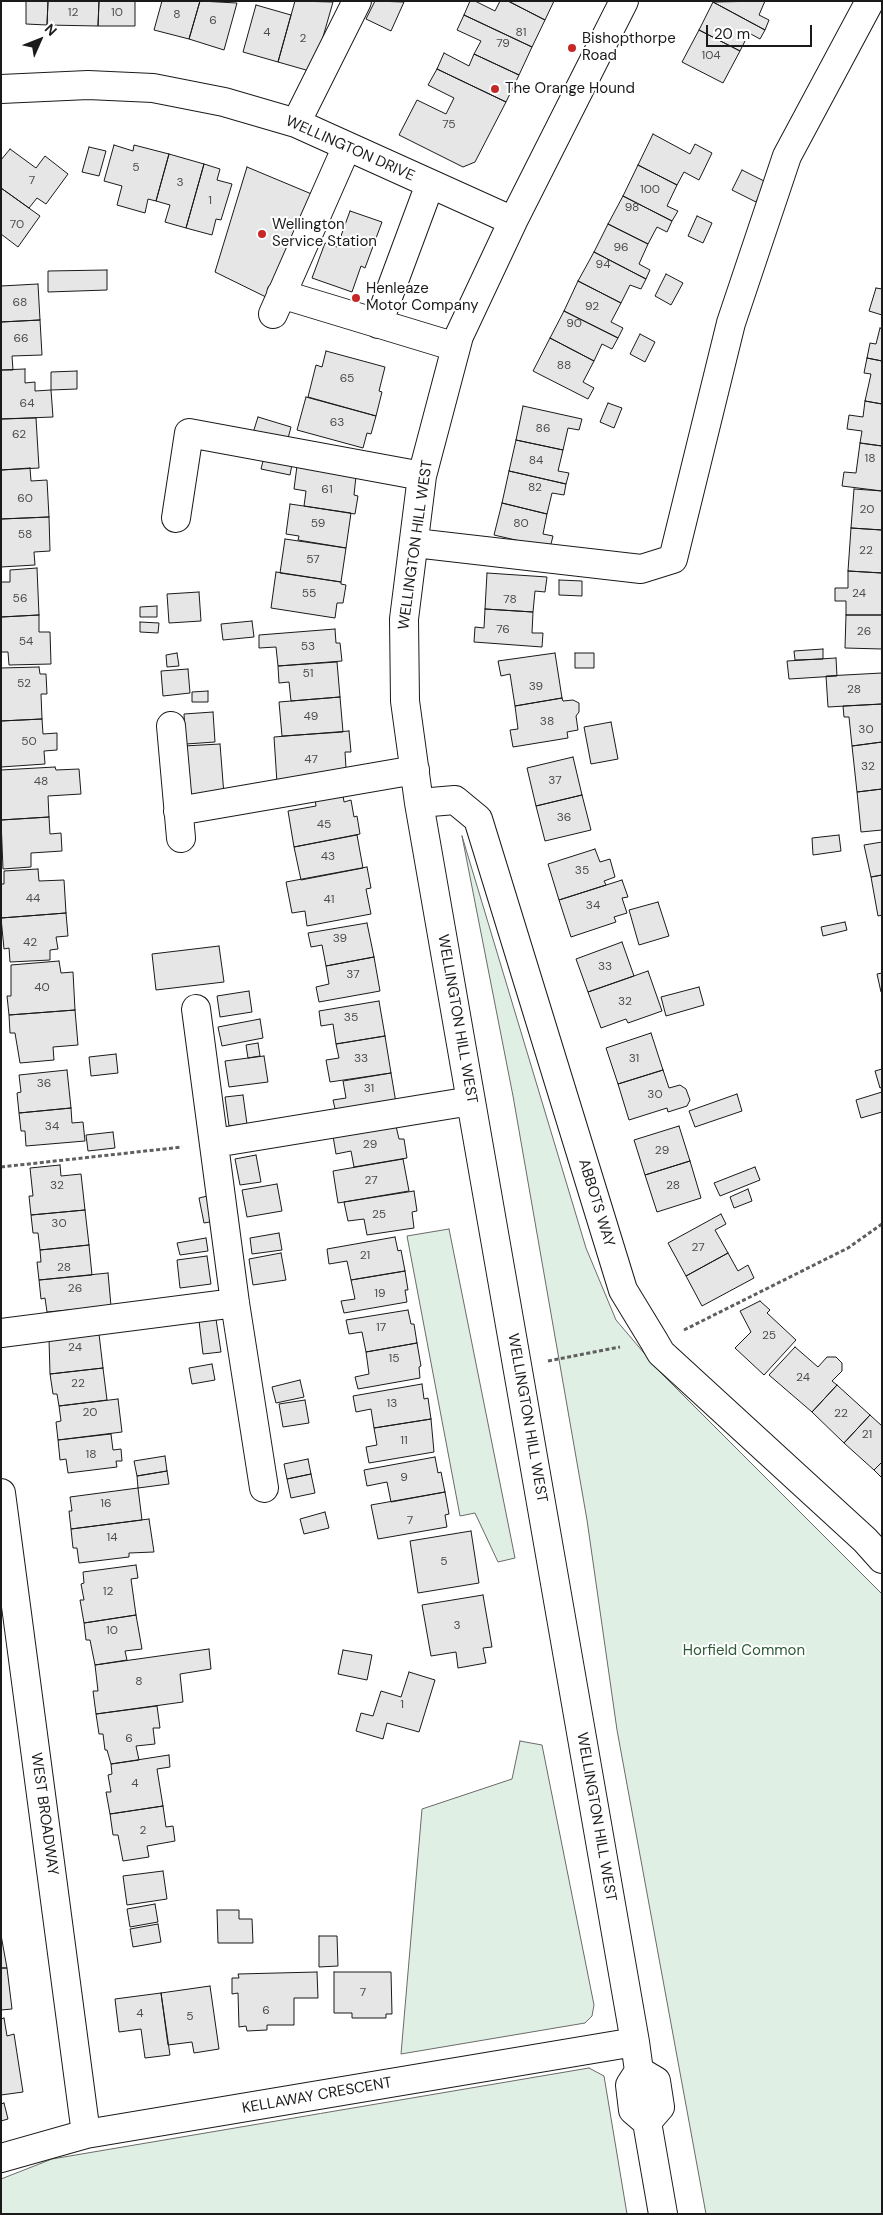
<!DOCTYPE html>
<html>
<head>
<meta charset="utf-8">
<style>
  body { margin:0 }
  #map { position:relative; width:883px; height:2215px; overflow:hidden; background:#fff; font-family:"DM Sans",sans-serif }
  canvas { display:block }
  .frame { position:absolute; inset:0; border:2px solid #1a1a1a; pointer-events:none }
  .north { position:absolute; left:15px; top:15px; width:50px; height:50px; -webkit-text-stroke:4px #fff; paint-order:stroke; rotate:46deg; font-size:14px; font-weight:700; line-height:20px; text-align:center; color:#1a1a1a }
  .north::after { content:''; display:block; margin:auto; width:18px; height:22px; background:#1a1a1a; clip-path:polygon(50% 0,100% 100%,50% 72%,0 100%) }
  .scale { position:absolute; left:706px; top:25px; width:106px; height:22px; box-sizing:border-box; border:2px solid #1a1a1a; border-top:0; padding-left:6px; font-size:15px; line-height:18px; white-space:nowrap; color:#1a1a1a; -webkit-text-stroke:4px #fff; paint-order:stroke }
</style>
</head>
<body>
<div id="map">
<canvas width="883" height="2215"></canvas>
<div class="frame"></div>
<div class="north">N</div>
<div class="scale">20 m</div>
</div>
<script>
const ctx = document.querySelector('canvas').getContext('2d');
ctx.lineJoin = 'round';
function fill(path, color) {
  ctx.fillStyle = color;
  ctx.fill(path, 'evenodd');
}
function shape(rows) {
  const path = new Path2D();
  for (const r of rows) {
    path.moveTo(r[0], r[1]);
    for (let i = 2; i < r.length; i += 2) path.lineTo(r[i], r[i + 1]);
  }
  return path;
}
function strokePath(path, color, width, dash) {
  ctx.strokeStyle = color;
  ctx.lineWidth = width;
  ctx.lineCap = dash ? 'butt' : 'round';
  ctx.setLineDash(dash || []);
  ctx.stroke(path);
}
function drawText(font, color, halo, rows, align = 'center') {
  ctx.font = font + ' "DM Sans",sans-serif';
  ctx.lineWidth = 4;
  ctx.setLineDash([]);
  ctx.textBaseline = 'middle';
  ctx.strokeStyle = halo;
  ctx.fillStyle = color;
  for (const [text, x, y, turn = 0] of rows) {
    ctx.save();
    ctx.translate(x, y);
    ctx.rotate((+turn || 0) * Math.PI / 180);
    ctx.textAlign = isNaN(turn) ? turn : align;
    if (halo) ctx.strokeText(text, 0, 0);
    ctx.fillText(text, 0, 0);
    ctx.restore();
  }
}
const green = shape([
  [462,836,586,1248,616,1320,661,1373,882,1594,882,2214,706,2214,617,1730,587,1520,513,1096,462,836],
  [449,1229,515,1558,498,1562,475,1513,460,1516,407,1236,449,1229],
  [520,1741,542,1745,594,2005,592,2016,585,2023,401,2054,422,1809,512,1779,520,1741],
  [589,2068,604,2076,627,2214,1,2214,1,2179,52,2159,589,2068]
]);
fill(green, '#e0efe3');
strokePath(green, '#6a6a6a', 1);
const building = shape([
  [26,1,48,1,47,25,26,24,26,1],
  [48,1,99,1,98,26,47,25,48,1],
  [99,1,135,1,135,26,98,26,99,1],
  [162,1,200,1,189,39,154,30,162,1],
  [200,1,237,3,224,50,189,39,200,1],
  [295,1,333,2,313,72,278,62,295,1],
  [375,1,404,2,391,31,366,19,375,1],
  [470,1,475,1,495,11,500,1,508,1,545,20,532,47,464,15,470,1],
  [508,1,554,1,545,20,508,1],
  [765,1,759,15,769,20,765,30,713,2,765,1],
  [713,2,765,30,760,39,749,33,740,51,699,30,713,2],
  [256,5,291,15,278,62,243,52,256,5],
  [464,15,532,47,519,75,474,54,481,41,457,30,464,15],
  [699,30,740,51,723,83,682,62,699,30],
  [444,53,469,66,474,54,519,75,506,102,437,69,444,53],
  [437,69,506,102,475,162,463,167,399,135,417,100,446,114,454,98,428,85,437,69],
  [653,134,690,154,695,144,712,153,699,180,684,172,677,185,638,165,653,134],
  [114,145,133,151,134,145,169,154,156,201,148,199,145,213,117,205,122,186,104,181,114,145],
  [89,147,106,151,99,176,82,172,89,147],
  [10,149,36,168,45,156,68,174,46,204,37,198,29,208,1,188,1,160,10,149],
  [169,154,204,164,186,228,165,222,170,205,156,201,169,154],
  [204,164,220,169,217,180,232,184,221,220,216,219,212,235,186,228,204,164],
  [638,165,677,185,667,206,678,211,672,221,623,196,638,165],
  [247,167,314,195,270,299,215,272,247,167],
  [742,170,766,182,756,202,732,190,742,170],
  [1,188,40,216,18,247,1,234,1,188],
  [623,196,672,221,667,232,657,227,648,244,608,224,623,196],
  [350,211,382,222,365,268,361,266,352,292,312,278,325,243,337,247,350,211],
  [697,216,712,223,703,243,688,236,697,216],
  [608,224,648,244,639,264,650,270,646,279,594,252,608,224],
  [594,252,646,279,641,289,630,285,621,303,578,281,594,252],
  [107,270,107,290,48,292,48,271,107,270],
  [666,274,683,283,671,305,655,296,666,274],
  [578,281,621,303,611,322,623,328,618,338,564,311,578,281],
  [38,284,40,320,1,322,1,286,38,284],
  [876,288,882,289,882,315,869,311,876,288],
  [564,311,618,338,612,349,602,344,594,361,550,338,564,311],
  [40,320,42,355,12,356,13,370,1,370,1,322,40,320],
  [880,328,882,329,882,361,867,358,870,343,876,344,880,328],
  [640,334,655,342,645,362,630,354,640,334],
  [550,338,594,361,583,382,594,388,588,399,533,371,550,338],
  [326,351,385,367,379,391,382,392,376,416,308,397,316,365,322,367,326,351],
  [867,358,882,361,882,404,865,401,871,374,864,373,867,358],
  [25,369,25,383,35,382,35,391,51,390,53,417,1,419,1,370,25,369],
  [77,371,77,389,51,390,51,372,77,371],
  [306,397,376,416,371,434,367,433,363,448,297,430,306,397],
  [865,401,882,404,882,446,860,443,862,431,847,429,849,415,863,417,865,401],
  [608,403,622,408,614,428,600,422,608,403],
  [523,406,582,419,579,430,568,428,563,450,516,440,523,406],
  [258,417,291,427,286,446,252,436,258,417],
  [36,418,39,468,1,470,1,419,36,418],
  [516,440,563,450,558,471,569,473,566,484,509,471,516,440],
  [860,443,882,446,882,491,842,486,844,472,856,473,860,443],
  [265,453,293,459,290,475,261,469,265,453],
  [297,466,356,476,354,495,358,496,355,514,304,506,306,491,294,489,297,466],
  [30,468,31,481,47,480,49,517,1,519,1,470,30,468],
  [509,471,566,484,564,495,552,493,547,514,502,503,509,471],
  [854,489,882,491,882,530,851,528,854,489],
  [502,503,547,514,543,534,553,536,550,548,494,535,502,503],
  [290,504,351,513,346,548,298,540,299,536,286,534,290,504],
  [49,517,50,551,34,552,35,565,1,567,1,519,49,517],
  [851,528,882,530,882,573,848,571,851,528],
  [285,539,346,548,341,582,280,573,285,539],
  [37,568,39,615,1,617,1,582,10,582,10,570,37,568],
  [848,571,882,573,882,615,846,615,846,601,835,601,835,588,848,588,848,571],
  [276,572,341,582,341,584,346,585,343,603,337,603,335,618,271,608,276,572],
  [487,573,547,577,545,592,535,591,533,612,485,609,487,573],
  [559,580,582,581,582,596,559,595,559,580],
  [199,592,201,621,169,623,167,594,199,592],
  [157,606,157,617,140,617,140,607,157,606],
  [485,609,533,612,532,633,543,633,542,647,474,642,475,627,484,628,485,609],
  [39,615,39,632,50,632,51,664,9,665,8,652,1,652,1,617,39,615],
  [846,615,882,615,882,649,845,648,846,615],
  [252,621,254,637,223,640,221,624,252,621],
  [140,622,159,623,158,633,140,632,140,622],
  [335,629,336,643,340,643,342,661,278,666,276,647,259,648,259,635,335,629],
  [823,649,823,659,795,660,794,651,823,649],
  [177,653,179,666,167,667,166,655,177,653],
  [555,653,562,698,515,706,510,674,501,676,498,661,555,653],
  [575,653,594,653,594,668,575,668,575,653],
  [836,658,837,676,789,679,787,661,836,658],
  [337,662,340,697,291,701,289,682,279,683,278,666,337,662],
  [39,667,40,674,46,674,47,694,41,694,42,719,1,721,1,668,39,667],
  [188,669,190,693,163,696,161,671,188,669],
  [882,673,882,704,828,707,826,676,882,673],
  [208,691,208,702,192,702,192,692,208,691],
  [340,697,343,732,282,736,279,702,340,697],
  [562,698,563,701,573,700,579,703,579,712,576,716,578,730,567,732,568,738,513,747,510,730,518,729,515,706,562,698],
  [882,704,882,742,852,746,849,717,844,717,843,706,882,704],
  [213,712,215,742,186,744,184,714,213,712],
  [42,719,43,734,57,733,57,750,44,751,45,764,1,767,1,721,42,719],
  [611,722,618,759,591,764,584,727,611,722],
  [349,731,351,752,345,752,346,768,340,769,341,778,277,783,274,737,349,731],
  [882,742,882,789,857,792,852,746,882,742],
  [220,744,224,795,189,798,184,746,220,744],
  [573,757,582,795,536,806,527,768,573,757],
  [55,767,56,770,79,769,81,794,48,796,49,817,1,820,1,770,55,767],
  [342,788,344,802,351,800,354,817,357,816,360,834,294,847,288,811,316,806,314,793,342,788],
  [882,789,882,830,861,832,857,792,882,789],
  [582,795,591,830,545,841,536,806,582,795],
  [49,817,50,834,61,833,62,851,31,853,31,867,3,869,1,820,49,817],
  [357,835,363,868,301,880,294,847,357,835],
  [839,835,841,851,813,855,812,838,839,835],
  [882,842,882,875,871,877,864,845,882,842],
  [595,849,600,862,610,859,615,877,604,881,606,885,559,900,548,864,595,849],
  [367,867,371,888,366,889,371,914,307,926,305,911,292,913,286,882,367,867],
  [38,869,39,881,64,880,66,913,1,918,1,884,4,884,4,871,38,869],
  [882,875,882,915,878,916,871,877,882,875],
  [622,880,628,897,622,898,627,913,614,917,616,922,571,937,559,900,622,880],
  [658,902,669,936,639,945,629,910,658,902],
  [66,913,68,936,56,937,58,949,50,950,50,960,10,962,9,948,4,949,1,918,66,913],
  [845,922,847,930,823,936,821,927,845,922],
  [367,923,374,957,326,966,322,945,311,947,308,933,367,923],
  [622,942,634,976,588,992,576,959,622,942],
  [219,946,224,982,156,990,152,954,219,946],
  [374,957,380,991,319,1002,316,987,329,984,326,966,374,957],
  [59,961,61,973,73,972,75,1010,9,1015,7,996,11,996,11,965,59,961],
  [648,971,662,1011,628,1023,626,1019,601,1028,588,992,648,971],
  [882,973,882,992,881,992,877,974,882,973],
  [699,987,704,1005,666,1016,661,997,699,987],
  [249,991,252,1012,220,1017,217,996,249,991],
  [379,1001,385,1036,336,1044,333,1024,321,1026,319,1011,379,1001],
  [75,1010,78,1045,53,1047,54,1060,20,1063,15,1033,10,1033,9,1015,75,1010],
  [260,1019,263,1038,222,1046,218,1027,260,1019],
  [651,1033,663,1070,618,1084,606,1048,651,1033],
  [385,1036,391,1073,330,1082,326,1060,339,1058,336,1044,385,1036],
  [258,1043,260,1056,248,1058,246,1045,258,1043],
  [116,1054,118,1073,91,1076,89,1057,116,1054],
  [264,1056,268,1082,229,1087,225,1061,264,1056],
  [882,1069,882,1087,880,1088,875,1071,882,1069],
  [67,1070,71,1108,19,1113,17,1093,21,1092,19,1075,67,1070],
  [663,1070,669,1088,680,1085,686,1089,690,1100,687,1106,668,1112,667,1108,629,1120,618,1084,663,1070],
  [391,1073,396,1103,336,1113,333,1100,346,1098,343,1081,391,1073],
  [882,1092,882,1112,861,1118,856,1100,882,1092],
  [737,1094,742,1111,695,1127,689,1111,737,1094],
  [243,1095,247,1124,229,1126,225,1097,243,1095],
  [71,1108,72,1123,83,1122,85,1141,26,1146,25,1131,21,1131,19,1113,71,1108],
  [396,1126,399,1139,404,1139,407,1158,354,1167,351,1151,336,1154,333,1136,396,1126],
  [679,1126,690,1161,645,1175,634,1140,679,1126],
  [113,1132,115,1148,88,1151,86,1135,113,1132],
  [256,1155,261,1182,240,1185,235,1159,256,1155],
  [403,1159,409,1191,338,1203,333,1171,403,1159],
  [690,1161,701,1198,657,1212,645,1175,690,1161],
  [60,1165,61,1176,81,1174,85,1210,31,1215,29,1196,33,1196,30,1168,60,1165],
  [755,1167,760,1180,720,1196,714,1183,755,1167],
  [277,1184,282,1211,247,1217,242,1190,277,1184],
  [748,1189,752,1201,734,1208,730,1197,748,1189],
  [414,1191,417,1211,412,1212,414,1228,367,1235,364,1219,348,1221,344,1202,414,1191],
  [216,1194,221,1220,204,1223,199,1198,216,1194],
  [85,1210,89,1245,40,1250,38,1233,33,1233,31,1215,85,1210],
  [721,1214,726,1224,715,1230,728,1253,686,1276,668,1243,721,1214],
  [279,1233,282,1250,252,1254,250,1238,279,1233],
  [395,1237,398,1251,401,1250,405,1271,351,1280,347,1261,329,1264,327,1249,395,1237],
  [206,1238,208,1251,180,1255,177,1243,206,1238],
  [89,1245,92,1275,39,1280,37,1262,41,1262,40,1250,89,1245],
  [281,1253,286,1280,253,1285,249,1259,281,1253],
  [728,1253,738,1271,748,1265,754,1278,702,1306,686,1276,728,1253],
  [207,1256,211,1284,180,1288,177,1260,207,1256],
  [405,1271,408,1290,405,1290,407,1302,344,1313,341,1301,355,1299,351,1280,405,1271],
  [108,1273,111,1306,47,1312,45,1298,41,1299,39,1280,108,1273],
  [760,1301,770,1310,767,1313,796,1340,764,1375,735,1348,751,1332,740,1311,760,1301],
  [408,1310,411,1324,414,1324,417,1343,366,1352,362,1332,349,1334,346,1320,408,1310],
  [216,1319,221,1352,203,1354,199,1321,216,1319],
  [99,1334,103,1368,50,1374,49,1339,99,1334],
  [417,1343,421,1366,419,1367,420,1378,358,1389,355,1377,369,1374,366,1352,417,1343],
  [795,1347,818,1367,827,1357,836,1357,842,1363,842,1371,832,1381,837,1385,812,1412,769,1375,795,1347],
  [212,1364,215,1380,192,1384,189,1368,212,1364],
  [103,1368,107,1400,59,1406,57,1394,53,1394,50,1374,103,1368],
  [300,1380,304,1397,276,1403,272,1387,300,1380],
  [422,1384,424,1399,428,1398,431,1419,374,1428,371,1409,356,1412,353,1396,422,1384],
  [837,1385,870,1415,844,1443,812,1412,837,1385],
  [118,1399,122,1432,58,1440,56,1422,61,1421,59,1406,118,1399],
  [305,1400,309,1423,283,1427,279,1404,305,1400],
  [870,1415,882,1426,882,1462,874,1470,844,1443,870,1415],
  [431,1419,434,1452,369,1463,366,1447,377,1445,374,1428,431,1419],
  [111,1434,113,1450,121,1449,122,1461,116,1461,117,1467,68,1473,66,1459,60,1460,58,1440,111,1434],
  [165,1456,167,1471,137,1476,134,1461,165,1456],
  [435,1457,438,1473,441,1472,445,1492,391,1502,387,1482,367,1486,364,1470,435,1457],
  [308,1459,311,1474,287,1479,284,1464,308,1459],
  [882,1462,882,1478,874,1470,882,1462],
  [167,1471,169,1484,138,1488,137,1476,167,1471],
  [311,1474,315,1493,291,1498,287,1479,311,1474],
  [138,1488,142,1520,71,1529,69,1511,72,1511,70,1497,138,1488],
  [445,1492,449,1514,445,1515,447,1527,378,1539,371,1505,445,1492],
  [325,1512,329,1528,304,1534,300,1519,325,1512],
  [149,1519,154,1552,129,1553,129,1557,79,1563,77,1548,73,1548,71,1529,149,1519],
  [471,1531,479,1583,418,1593,410,1541,471,1531],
  [136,1565,138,1578,131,1579,136,1615,84,1623,80,1600,84,1600,81,1584,84,1583,83,1572,136,1565],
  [483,1595,492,1647,483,1648,486,1663,458,1668,456,1652,431,1656,422,1605,483,1595],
  [136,1615,142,1649,125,1651,127,1660,95,1665,90,1640,86,1640,84,1623,136,1615],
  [209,1649,211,1669,180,1674,183,1702,96,1714,93,1691,98,1691,95,1665,209,1649],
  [343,1650,372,1655,367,1680,338,1674,343,1650],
  [409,1672,435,1680,419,1732,387,1723,383,1739,356,1731,361,1713,373,1716,381,1691,401,1697,409,1672],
  [157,1706,160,1728,153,1728,155,1744,136,1746,139,1760,111,1764,107,1750,105,1750,103,1734,99,1734,96,1714,157,1706],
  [169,1755,170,1767,157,1769,163,1806,110,1814,106,1792,111,1792,108,1775,112,1774,111,1764,169,1755],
  [163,1806,166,1827,173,1826,175,1841,147,1846,149,1857,123,1861,118,1835,113,1835,110,1814,163,1806],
  [163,1871,167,1899,127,1905,123,1876,163,1871],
  [155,1904,158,1922,130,1927,127,1909,155,1904],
  [217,1910,239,1910,239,1919,252,1919,253,1943,218,1943,217,1910],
  [158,1924,161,1942,133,1947,130,1929,158,1924],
  [1,1935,7,1968,1,1968,1,1935],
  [319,1936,337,1936,338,1966,319,1967,319,1936],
  [1,1968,7,1968,12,2009,1,2010,1,1968],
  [317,1972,318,1998,294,1998,294,2025,267,2025,267,2030,247,2031,246,2026,239,2027,238,1993,232,1994,232,1978,239,1978,238,1974,317,1972],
  [334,1972,391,1972,392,2014,386,2014,386,2018,352,2018,352,2013,334,2013,334,1972],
  [210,1986,219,2049,194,2053,192,2042,168,2045,161,1993,210,1986],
  [161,1993,170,2055,145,2058,141,2029,119,2032,115,1999,161,1993],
  [4,2018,7,2036,14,2034,23,2092,1,2095,1,2019,4,2018],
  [4,2103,8,2119,1,2121,1,2104,4,2103]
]);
fill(building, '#e6e6e6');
strokePath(building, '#1a1a1a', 1);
const minor = shape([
  [624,1,513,221,459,336,422,476,404,619,405,701,419,803,635,2042,639,2071,630,2085,633,2110,647,2122,663,2214],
  [1,89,88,85,153,88,224,102,296,123,513,221],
  [296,123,357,1],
  [281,294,456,347],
  [273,314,347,146],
  [378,324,430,184],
  [176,518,189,433,422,476],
  [415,543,641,569,673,559,731,323,787,156,870,1],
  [171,726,181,838],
  [419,803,455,800,478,819,623,1290,654,1341,661,1353,865,1540,882,1559],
  [178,811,415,770],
  [196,1009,235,1303,264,1488],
  [215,1143,471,1101],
  [1,1333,235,1303],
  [1,1493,86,2134],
  [639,2071,656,2081,660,2107,647,2122],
  [1,2158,86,2134,635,2042]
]);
strokePath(minor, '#1a1a1a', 30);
strokePath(shape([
  [1,1167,182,1147],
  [684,1330,848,1248,882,1224],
  [548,1361,620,1347]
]), '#5f5f5f', 3, [4, 2.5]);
strokePath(minor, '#fff', 28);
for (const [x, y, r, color] of [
  [572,48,5,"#c62828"],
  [495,89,5,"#c62828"],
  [262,234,5,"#c62828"],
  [356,298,5,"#c62828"]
]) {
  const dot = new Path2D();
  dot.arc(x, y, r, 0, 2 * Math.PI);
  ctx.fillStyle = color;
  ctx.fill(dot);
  strokePath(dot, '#fff', 2);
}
drawText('12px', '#4d4d4d', null, [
  ["12",73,13],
  ["10",117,13],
  ["8",177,15],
  ["6",213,21],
  ["4",267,33],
  ["81",521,33],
  ["2",303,39],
  ["79",503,44],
  ["104",711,56],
  ["75",449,125],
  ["5",136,168],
  ["7",32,181],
  ["3",180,183],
  ["100",650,190],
  ["1",210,201],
  ["98",632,208],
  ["70",17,225],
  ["96",621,248],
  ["94",603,265],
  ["68",20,303],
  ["92",592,307],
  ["90",574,324],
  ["66",21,339],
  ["88",564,366],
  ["65",347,379],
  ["64",27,404],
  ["63",337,423],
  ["86",543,429],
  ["62",19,435],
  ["18",870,459],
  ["84",536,461],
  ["82",535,488],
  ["61",327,490],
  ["60",25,499],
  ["20",867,510],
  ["59",318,524],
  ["80",521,524],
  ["58",25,535],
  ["22",866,551],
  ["57",313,560],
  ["55",309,594],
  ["24",859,594],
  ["56",20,599],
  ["78",510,600],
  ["76",503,630],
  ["26",864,632],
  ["54",26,642],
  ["53",308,647],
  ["51",308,674],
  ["52",24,684],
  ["39",536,687],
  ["28",854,690],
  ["49",311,717],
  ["38",547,722],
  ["30",866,730],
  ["50",29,742],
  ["47",311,760],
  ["32",868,767],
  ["37",555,781],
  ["48",41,782],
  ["36",564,818],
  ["45",324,825],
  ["43",328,857],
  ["35",582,871],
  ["44",33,899],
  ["41",329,900],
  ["34",593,906],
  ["39",340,939],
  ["42",30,943],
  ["33",605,967],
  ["37",353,975],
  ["40",42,988],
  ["32",625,1002],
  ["35",351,1018],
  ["33",361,1059],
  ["31",634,1059],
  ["36",44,1084],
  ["31",369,1089],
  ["30",655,1095],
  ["34",52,1127],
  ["29",370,1145],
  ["29",662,1151],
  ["27",371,1181],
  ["32",57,1186],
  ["28",673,1186],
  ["25",379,1215],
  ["30",59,1224],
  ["27",698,1248],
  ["21",365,1256],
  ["28",64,1268],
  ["26",75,1289],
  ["19",380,1294],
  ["17",381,1328],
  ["25",769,1336],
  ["24",75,1348],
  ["15",394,1359],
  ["24",803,1378],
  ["22",78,1384],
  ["13",392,1404],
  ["20",90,1413],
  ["22",841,1414],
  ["21",867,1435],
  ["11",404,1441],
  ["18",91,1455],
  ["9",404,1478],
  ["16",106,1504],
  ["7",410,1521],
  ["14",112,1538],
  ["5",444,1562],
  ["12",108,1592],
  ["3",457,1626],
  ["10",112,1631],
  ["8",139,1682],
  ["1",402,1705],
  ["6",129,1739],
  ["4",135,1784],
  ["2",143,1831],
  ["7",363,1993],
  ["6",266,2011],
  ["4",140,2014],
  ["5",190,2017]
]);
drawText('15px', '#1a1a1a', '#fff', [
  ["Bishopthorpe",582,39],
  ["Road",582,56],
  ["The Orange Hound",505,89],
  ["Wellington",272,225],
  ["Service Station",272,242],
  ["Henleaze",366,289],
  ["Motor Company",366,306]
], 'left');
drawText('15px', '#1a1a1a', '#fff', [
  ["WELLINGTON DRIVE",350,149,24],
  ["WELLINGTON HILL WEST",416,545,-82],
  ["WELLINGTON HILL WEST",457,1019,80],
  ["ABBOTS WAY",596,1203,73],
  ["WELLINGTON HILL WEST",527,1418,80],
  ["WEST BROADWAY",44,1814,82],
  ["WELLINGTON HILL WEST",596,1817,80],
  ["KELLAWAY CRESCENT",317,2096,-10]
]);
drawText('15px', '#2b5a34', '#fff', [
  ["Horfield Common",744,1651]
]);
</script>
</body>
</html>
